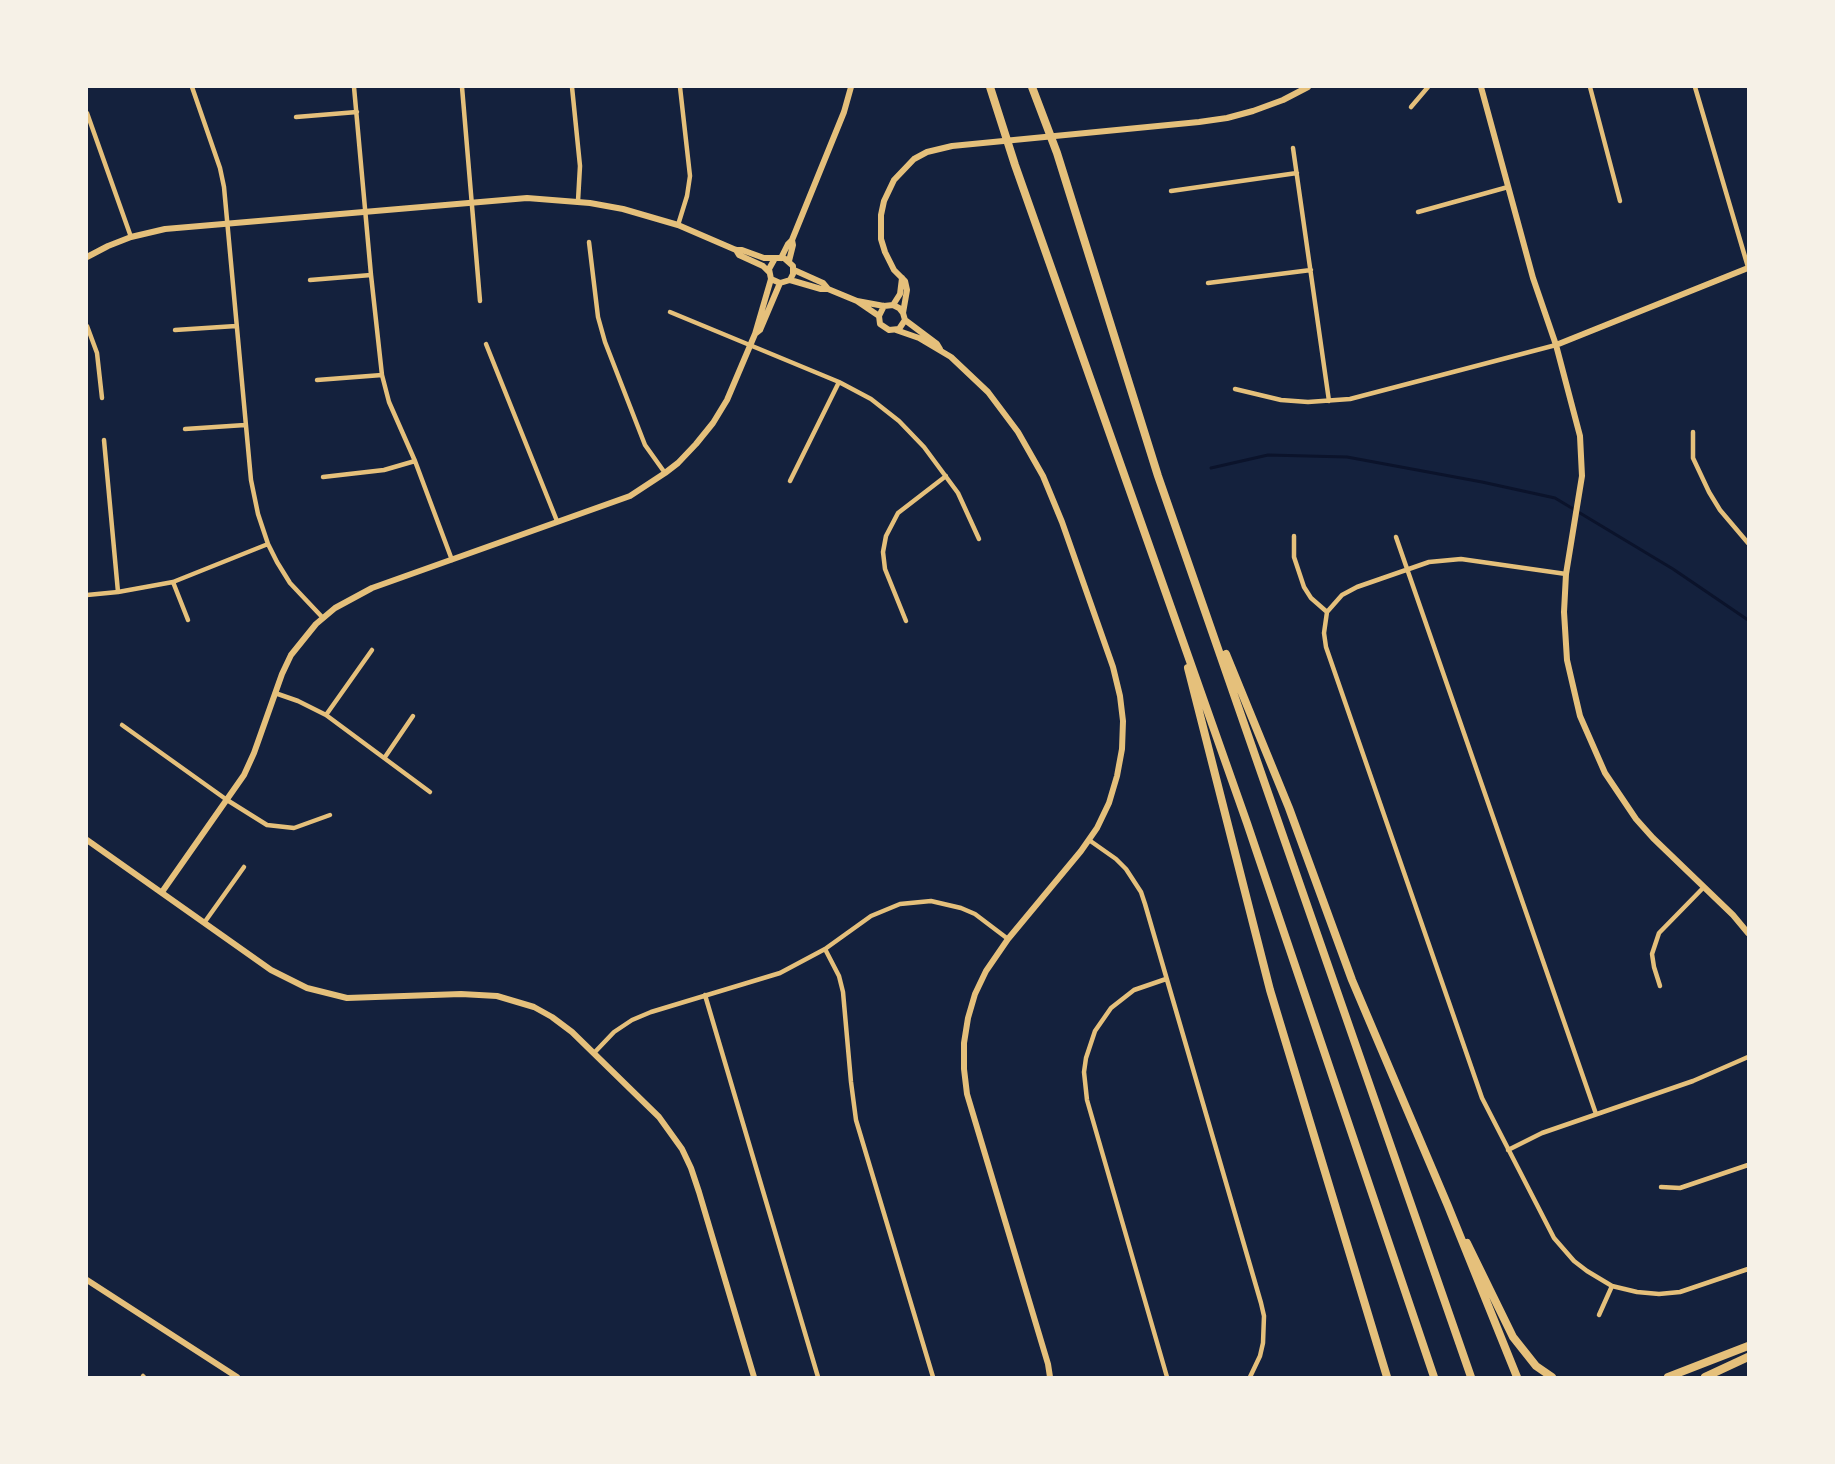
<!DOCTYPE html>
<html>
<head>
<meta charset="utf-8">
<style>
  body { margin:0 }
  #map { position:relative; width:1835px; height:1464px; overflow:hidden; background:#14213d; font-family:"Titillium Web",sans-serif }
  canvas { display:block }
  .frame { position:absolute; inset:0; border:88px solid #f6f1e7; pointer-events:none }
</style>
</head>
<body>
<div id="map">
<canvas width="1835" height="1464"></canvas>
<div class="frame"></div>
</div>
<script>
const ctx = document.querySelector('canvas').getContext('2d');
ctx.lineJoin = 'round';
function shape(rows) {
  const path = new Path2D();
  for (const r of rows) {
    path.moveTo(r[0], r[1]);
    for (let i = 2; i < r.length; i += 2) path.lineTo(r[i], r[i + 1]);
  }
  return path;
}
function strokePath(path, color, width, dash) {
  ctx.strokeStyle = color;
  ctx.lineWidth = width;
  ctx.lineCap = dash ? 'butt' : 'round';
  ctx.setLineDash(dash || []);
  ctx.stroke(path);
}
strokePath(shape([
  [1211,468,1268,455,1347,457,1482,482,1555,498,1673,569,1748,620]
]), '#0b132b', 3);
strokePath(shape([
  [192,87,220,168,224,187,251,480,258,514,268,544,277,562,290,583,323,618],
  [354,87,371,275,382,375,389,402,415,461,452,560],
  [462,87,480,301],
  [572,87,580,166,578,201],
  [1590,87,1620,201],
  [1695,87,1748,267],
  [1411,107,1428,87],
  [87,113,131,237],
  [296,117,357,112],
  [1293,148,1329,401],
  [1171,191,1297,173],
  [1418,212,1508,187],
  [678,225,687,196,690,176,680,87],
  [589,242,598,317,605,342,645,445,665,473],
  [310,280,371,275],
  [1208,283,1311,270],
  [670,312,839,382,871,399,899,421,924,447,958,493,979,539],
  [87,326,97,353,102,398],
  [175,330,236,326],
  [486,344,557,521],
  [317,380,382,375],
  [1235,389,1281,400,1308,402,1350,399,1556,345],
  [185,429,245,425],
  [1693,432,1693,458,1709,492,1720,510,1748,543],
  [104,440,118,592],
  [323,477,384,470,415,461],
  [790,481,839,382],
  [1294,536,1294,557,1304,587,1311,598,1327,612],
  [1396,537,1596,1114],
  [1566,574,1461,559,1429,562,1357,587,1342,595,1327,612,1324,633,1326,647,1482,1098,1554,1238,1574,1261,1587,1271,1612,1286,1637,1292,1659,1294,1680,1292,1748,1269],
  [173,582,188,620],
  [87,595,118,592,173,582,268,544],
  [906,621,885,569,883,552,886,536,898,513,946,476],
  [275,693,298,701,326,715,430,792],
  [326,715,372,650],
  [122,725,227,800,267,825,294,828,330,815],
  [385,757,413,716],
  [1089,840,1116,859,1126,869,1141,892,1145,904,1261,1303,1264,1316,1263,1343,1260,1356,1250,1377],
  [204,923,244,867],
  [825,949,839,976,843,992,851,1082,856,1120,933,1377],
  [1166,979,1134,990,1111,1008,1095,1031,1086,1058,1084,1072,1087,1100,1167,1377],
  [1660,986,1654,967,1652,954,1659,933,1704,887],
  [705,995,818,1377],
  [594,1053,614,1032,632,1020,651,1012,780,973,825,949,871,916,900,904,931,901,961,908,975,914,1008,939],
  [1508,1150,1542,1133,1693,1081,1748,1057],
  [1661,1187,1680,1188,1748,1165],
  [1599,1315,1612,1286],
  [143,1376,144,1377]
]), '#e5c07b', 4.5);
strokePath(shape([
  [1481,87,1533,278,1556,345,1580,436,1582,476,1566,574,1564,612,1567,660,1580,716,1605,773,1636,819,1653,838,1733,915,1748,933],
  [736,250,739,255,763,266,769,272],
  [87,257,108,246,131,237,165,229,527,198,590,203,623,209,678,225,736,250,742,250,764,258,784,258,793,266,793,274,790,280,780,283,771,279,769,269,774,260],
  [781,258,788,244,792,240,844,112,851,87],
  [789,261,793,245,792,240],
  [794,270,823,283,828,289,857,301,879,316],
  [790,280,821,289,828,289],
  [857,301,884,306,893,305,899,308,903,313,905,320,899,329,889,330,880,324,879,316,884,306],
  [893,305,900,294,902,278],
  [903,313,907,290,905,281,894,270,885,252,881,239,881,215,884,201,894,180,914,159,927,152,952,146,1199,122,1227,118,1253,111,1283,100,1308,87],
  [905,320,937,344,940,349],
  [896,330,919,338,951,357,988,392,1018,432,1043,476,1062,522,1113,667,1120,696,1123,721,1122,749,1117,776,1109,803,1097,828,1081,851,1008,939,986,971,975,994,968,1018,964,1043,964,1069,967,1094,1048,1364,1050,1377],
  [755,334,760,330,780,283],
  [1556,345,1748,268],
  [87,840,271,970,307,988,347,998,461,994,497,996,534,1007,552,1017,572,1032,659,1117,682,1149,691,1168,699,1192,754,1377],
  [162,892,244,775,254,753,282,674,291,655,316,624,335,608,372,588,630,496,665,473,678,463,696,444,713,423,727,400,755,334,771,279],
  [87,1280,237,1377]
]), '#e5c07b', 6);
strokePath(shape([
  [1705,1377,1748,1357]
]), '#e5c07b', 8);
strokePath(shape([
  [990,87,1015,165,1247,823,1434,1377],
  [1032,87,1057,153,1158,476,1471,1377],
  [1226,654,1289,808,1352,980,1448,1206,1517,1377],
  [1188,668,1270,990,1387,1377],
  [1467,1243,1513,1337,1536,1366,1552,1377],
  [1668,1377,1748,1346]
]), '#e5c07b', 8);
</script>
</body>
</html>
